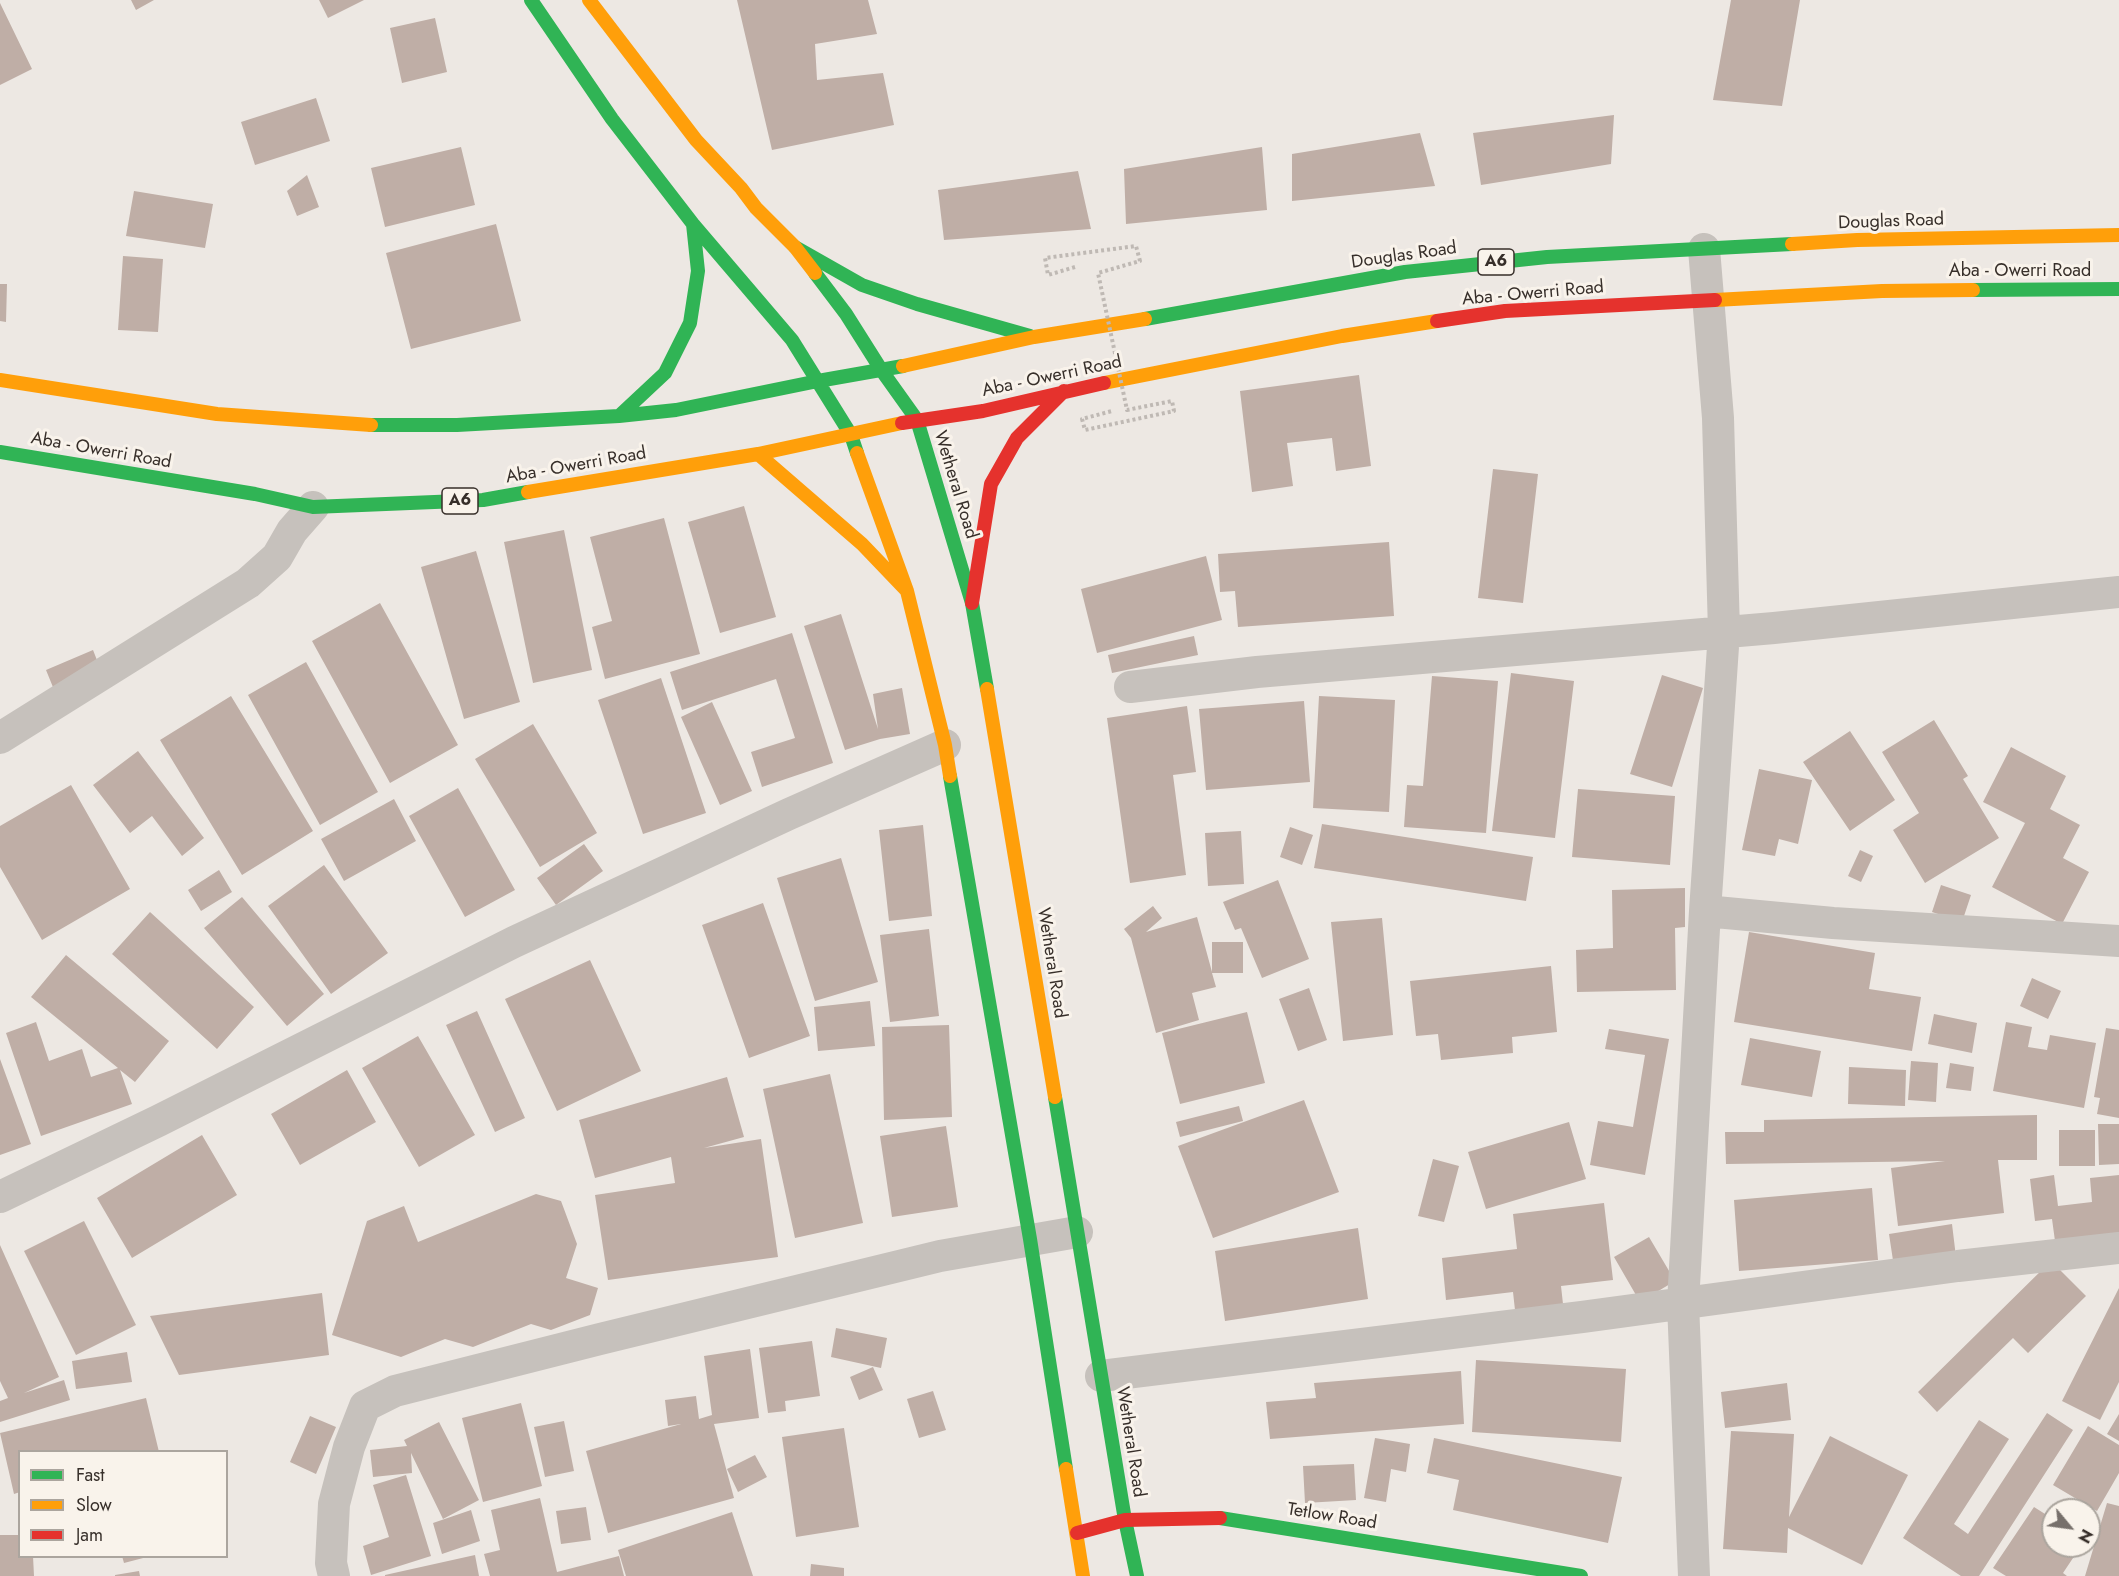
<!DOCTYPE html>
<html>
<head>
<meta charset="utf-8">
<style>
  body { margin:0 }
  #map { position:relative; width:2119px; height:1576px; overflow:hidden; background:#ede8e3; font-family:Jost,sans-serif }
  canvas { display:block }
  .legend { position:absolute; left:18px; top:1450px; width:210px; height:108px; box-sizing:border-box; background:#f9f3eb; border:2px solid #aba59e; margin:0; padding:8px 10px; list-style:none; font-size:18px; color:#372f2a }
  .legend li { display:flex; align-items:center; gap:12px; height:30px }
  .legend b { width:30px; border:2px solid #aba59e }
  .north { position:absolute; left:2041px; top:1498px; width:60px; height:60px; box-sizing:border-box; background:#f9f3eb; border:2px solid #aba59e; border-radius:50%; rotate:119deg; font-size:16px; font-weight:700; line-height:24px; text-align:center; color:#372f2a }
  .north::after { content:''; display:block; margin:auto; width:21px; height:27px; background:#77706b; clip-path:polygon(50% 0,100% 100%,50% 72%,0 100%) }
</style>
</head>
<body>
<div id="map">
<canvas width="2119" height="1576"></canvas>
<ul class="legend">
<li><b style="height:8px;background:#30b455"></b>Fast</li>
<li><b style="height:8px;background:#ff9f0a"></b>Slow</li>
<li><b style="height:8px;background:#e5322d"></b>Jam</li>
</ul>
<div class="north">N</div>
</div>
<script>
const ctx = document.querySelector('canvas').getContext('2d');
ctx.lineJoin = 'round';
function fill(path, color) {
  ctx.fillStyle = color;
  ctx.fill(path, 'evenodd');
}
function shape(rows) {
  const path = new Path2D();
  for (const r of rows) {
    path.moveTo(r[0], r[1]);
    for (let i = 2; i < r.length; i += 2) path.lineTo(r[i], r[i + 1]);
  }
  return path;
}
function strokePath(path, color, width, dash) {
  ctx.strokeStyle = color;
  ctx.lineWidth = width;
  ctx.lineCap = dash ? 'butt' : 'round';
  ctx.setLineDash(dash || []);
  ctx.stroke(path);
}
function drawText(font, color, halo, rows, align = 'center') {
  ctx.font = font + ' Jost,sans-serif';
  ctx.lineWidth = 6;
  ctx.setLineDash([]);
  ctx.textBaseline = 'middle';
  ctx.strokeStyle = halo;
  ctx.fillStyle = color;
  for (const [text, x, y, turn = 0] of rows) {
    ctx.save();
    ctx.translate(x, y);
    ctx.rotate((+turn || 0) * Math.PI / 180);
    ctx.textAlign = isNaN(turn) ? turn : align;
    if (halo) ctx.strokeText(text, 0, 0);
    ctx.fillText(text, 0, 0);
    ctx.restore();
  }
}
fill(shape([
  [131,0,154,0,136,10],
  [319,0,364,0,328,18],
  [737,0,868,0,877,34,815,44,817,80,883,73,894,125,772,150],
  [1731,0,1800,0,1782,106,1713,100],
  [0,3,32,69,0,85],
  [435,18,447,72,402,83,390,28],
  [316,98,330,141,255,165,241,122],
  [1614,115,1611,164,1481,185,1473,133],
  [1420,133,1435,186,1292,201,1292,154],
  [461,147,475,205,385,227,371,168],
  [1262,147,1267,210,1126,224,1124,169],
  [1078,171,1091,229,944,240,938,190],
  [307,175,319,207,297,216,287,191],
  [134,191,213,204,205,248,126,236],
  [496,224,521,321,411,349,386,253],
  [123,256,163,259,158,332,118,330],
  [0,284,7,284,6,322,0,321],
  [1359,375,1371,466,1336,471,1332,438,1287,443,1293,486,1252,492,1240,391],
  [1493,469,1538,474,1523,603,1478,598],
  [744,506,776,617,720,633,688,522],
  [664,518,700,654,605,679,592,627,612,621,590,537],
  [564,530,592,670,533,683,504,542],
  [1389,542,1394,616,1238,627,1235,591,1220,592,1218,554],
  [476,551,520,702,464,719,421,567],
  [1206,556,1222,620,1097,653,1081,589],
  [380,603,458,745,390,783,312,641],
  [841,614,878,729,873,694,902,688,910,734,880,739,845,750,804,626],
  [792,633,833,763,762,787,751,752,795,738,776,679,682,710,670,672],
  [1194,636,1198,655,1112,673,1108,655],
  [93,650,104,678,57,697,46,670],
  [306,662,378,792,320,825,248,695],
  [1511,673,1574,681,1555,838,1492,831],
  [1662,675,1703,688,1672,787,1630,774],
  [1432,676,1498,681,1486,833,1404,827,1407,785,1423,786],
  [661,678,706,813,643,834,598,700],
  [231,696,313,831,242,875,160,740],
  [1319,696,1395,700,1389,812,1313,808],
  [1304,701,1310,782,1206,790,1199,709],
  [712,702,752,791,720,805,681,717],
  [1187,706,1196,772,1173,775,1186,875,1130,883,1107,718],
  [1934,720,1968,776,1963,779,1999,838,1925,883,1893,830,1919,813,1882,752],
  [533,724,597,833,540,867,475,759],
  [1850,731,1895,800,1850,831,1803,762],
  [2011,747,2066,776,2050,809,2080,825,2063,858,2089,872,2062,924,1992,887,2025,823,1983,802],
  [138,751,204,838,182,856,152,816,130,833,93,785],
  [1759,769,1812,780,1798,844,1779,839,1775,856,1742,850],
  [71,785,130,889,42,940,0,867,0,826],
  [458,788,515,890,465,917,409,816],
  [1578,789,1675,796,1670,865,1572,857],
  [394,799,416,841,344,881,321,839],
  [1322,824,1533,857,1526,901,1314,868],
  [923,825,932,916,889,921,879,830],
  [1290,827,1313,835,1302,865,1280,857],
  [1241,831,1244,884,1208,886,1205,833],
  [584,844,603,871,556,905,537,878],
  [1860,850,1873,856,1861,882,1848,876],
  [841,858,878,982,815,1001,777,878],
  [324,865,388,953,331,994,268,906],
  [219,870,232,892,201,911,188,890],
  [1278,880,1309,959,1262,978,1241,928,1235,930,1223,902],
  [1941,885,1971,895,1962,922,1932,912],
  [1685,888,1685,927,1675,928,1676,990,1577,992,1576,950,1613,948,1612,890],
  [242,897,324,994,287,1026,204,928],
  [763,903,810,1036,749,1058,702,925],
  [1153,906,1162,918,1146,932,1197,917,1212,972,1212,942,1243,942,1243,973,1212,973,1216,987,1192,993,1199,1020,1156,1033,1131,938,1124,929],
  [150,912,254,1007,217,1049,112,954],
  [1382,918,1393,1035,1343,1041,1331,922],
  [929,929,939,1016,890,1022,880,935],
  [1749,932,1875,953,1869,989,1921,997,1912,1051,1734,1022],
  [66,955,169,1041,135,1082,120,1070,132,1104,41,1136,6,1033,36,1022,49,1061,82,1049,91,1077,118,1068,31,997],
  [590,960,641,1071,557,1111,505,999],
  [1551,966,1557,1032,1512,1037,1513,1053,1441,1060,1438,1034,1416,1036,1410,981],
  [2032,978,2061,991,2048,1019,2020,1006],
  [1309,988,1327,1040,1298,1051,1279,999],
  [870,1001,875,1046,818,1051,814,1007],
  [477,1011,525,1118,495,1132,446,1025],
  [1247,1012,1265,1083,1180,1104,1162,1033],
  [1934,1014,1977,1023,1972,1053,1928,1044],
  [2006,1022,2032,1027,2028,1047,2047,1050,2050,1035,2096,1043,2084,1108,1993,1091],
  [949,1025,952,1117,884,1120,882,1027],
  [2106,1028,2119,1030,2119,1118,2097,1114,2100,1098,2094,1097],
  [1609,1029,1669,1039,1645,1175,1590,1165,1598,1121,1633,1127,1645,1055,1605,1049],
  [418,1036,475,1135,419,1167,362,1068],
  [1750,1038,1821,1051,1812,1097,1741,1085],
  [0,1059,31,1144,0,1155],
  [1911,1061,1938,1063,1936,1102,1908,1100],
  [1950,1063,1974,1067,1971,1091,1946,1088],
  [1849,1067,1906,1070,1905,1106,1848,1104],
  [347,1070,376,1122,300,1165,271,1114],
  [830,1074,863,1223,795,1238,763,1089],
  [727,1077,744,1137,704,1148,761,1139,778,1257,608,1280,595,1195,675,1183,671,1157,595,1178,579,1120],
  [1304,1100,1339,1192,1213,1238,1178,1146],
  [1239,1106,1243,1121,1180,1137,1176,1122],
  [2037,1115,2037,1160,1998,1160,2004,1213,1898,1226,1891,1168,1945,1161,1726,1164,1725,1132,1764,1132,1764,1120],
  [1569,1122,1586,1179,1486,1209,1468,1152],
  [2098,1124,2119,1124,2119,1164,2099,1165],
  [946,1126,958,1207,892,1217,880,1136],
  [2059,1130,2095,1130,2095,1166,2059,1166],
  [202,1135,237,1195,132,1258,97,1198],
  [1433,1159,1459,1166,1444,1222,1418,1216],
  [2054,1175,2058,1206,2092,1202,2090,1178,2119,1175,2119,1233,2055,1241,2052,1219,2035,1221,2030,1179],
  [1872,1188,1878,1260,1739,1271,1734,1200],
  [536,1194,561,1201,577,1244,566,1278,598,1288,590,1315,551,1330,531,1324,473,1347,445,1339,401,1357,332,1335,367,1221,404,1206,418,1242],
  [1604,1203,1613,1280,1561,1286,1563,1304,1515,1310,1513,1292,1446,1300,1442,1258,1517,1249,1513,1214],
  [84,1221,136,1325,76,1355,24,1251],
  [1952,1224,1956,1257,1894,1267,1889,1234],
  [1358,1228,1368,1299,1225,1321,1215,1251],
  [1649,1237,1675,1281,1640,1302,1614,1257],
  [0,1245,59,1377,24,1393,64,1380,70,1400,0,1422,0,1401,8,1398,0,1381],
  [2051,1261,2086,1296,2028,1353,2013,1338,1937,1412,1918,1392],
  [2119,1288,2119,1382,2100,1420,2062,1401],
  [322,1293,329,1355,179,1375,150,1316],
  [836,1328,887,1338,881,1368,831,1357],
  [812,1341,820,1396,785,1401,786,1411,768,1413,759,1348],
  [750,1349,759,1418,714,1424,734,1498,608,1533,586,1451,681,1424,668,1426,665,1400,696,1396,699,1419,712,1415,704,1356],
  [127,1352,132,1382,76,1389,72,1361],
  [1476,1360,1626,1369,1621,1442,1472,1432],
  [873,1367,883,1390,859,1400,850,1377],
  [1461,1371,1464,1424,1270,1439,1266,1402,1316,1398,1314,1383],
  [1787,1383,1791,1420,1725,1428,1721,1392],
  [933,1391,946,1430,919,1438,907,1399],
  [146,1398,159,1452,20,1452,20,1492,14,1494,0,1433],
  [521,1403,542,1486,483,1502,462,1418],
  [2047,1413,2073,1430,1979,1576,1961,1576,1903,1538,1979,1420,2009,1439,1954,1524,1968,1534],
  [2119,1414,2119,1441,2107,1434],
  [310,1416,336,1427,316,1474,290,1462],
  [564,1421,574,1471,545,1477,534,1427],
  [439,1422,479,1500,443,1519,411,1453,412,1473,373,1477,370,1450,407,1446,404,1440],
  [2088,1426,2119,1445,2119,1473,2097,1511,2053,1485],
  [844,1428,859,1527,796,1537,782,1437],
  [1731,1431,1794,1434,1789,1517,1830,1436,1908,1475,1862,1565,1788,1528,1787,1553,1723,1549],
  [1375,1438,1410,1444,1406,1472,1391,1469,1386,1502,1364,1498],
  [1434,1438,1622,1477,1608,1543,1453,1510,1459,1480,1427,1473],
  [755,1455,767,1477,738,1492,727,1469],
  [1354,1464,1356,1500,1305,1503,1303,1466],
  [406,1475,431,1556,371,1575,363,1546,389,1537,373,1485],
  [540,1498,557,1572,619,1556,624,1576,490,1576,484,1554,500,1550,491,1510],
  [2107,1503,2119,1506,2119,1576,2085,1576],
  [586,1507,591,1540,561,1544,556,1511],
  [2034,1507,2053,1519,2053,1546,2081,1546,2063,1573,2067,1576,2006,1576,1993,1568],
  [471,1510,480,1541,442,1554,433,1523],
  [732,1512,753,1576,626,1576,618,1550],
  [0,1535,20,1535,20,1556,33,1556,34,1576,0,1576],
  [475,1555,479,1576,385,1576,385,1575],
  [122,1556,147,1556,147,1557,124,1563],
  [811,1564,844,1568,844,1576,810,1576],
  [139,1571,140,1576,115,1576,115,1575]
]), '#bfaea6');
strokePath(shape([
  [1130,687,1257,672,1774,628,2119,592],
  [0,738,248,583,277,557,292,531,313,507],
  [1705,911,1833,923,2119,941],
  [0,1197,158,1121,514,942,789,814,945,745],
  [1101,1376,1582,1317,1958,1266,2119,1248],
  [334,1576,331,1563,334,1504,349,1447,365,1406,395,1391,600,1339,940,1256,1077,1232],
  [1694,1576,1683,1303,1705,911,1724,632,1718,418,1704,249]
]), '#c6c1bc', 32);
strokePath(shape([
  [531,0,612,119,693,224,792,340,851,435,857,453],
  [795,247,862,285,917,304,1030,336],
  [815,273,846,314,882,371,917,420,972,603,987,689],
  [1973,290,2119,289],
  [1145,319,1405,272,1547,257,1792,244],
  [619,416,665,373,690,323,698,271,693,224],
  [371,425,457,425,619,416,676,410,818,381,903,366],
  [0,452,255,494,313,507,483,500,528,492],
  [950,776,1030,1239,1066,1469],
  [1055,1097,1125,1520,1137,1576],
  [1220,1518,1581,1576]
]), '#30b455', 14);
strokePath(shape([
  [589,0,696,140,741,188,756,208,795,247,815,273],
  [1792,244,1857,240,2119,235],
  [1715,300,1882,291,1973,290],
  [903,366,1034,337,1145,319],
  [0,380,217,414,371,425],
  [1104,383,1342,336,1437,321],
  [857,453,907,591,945,745,950,776],
  [758,454,862,544,907,591],
  [528,492,758,454,902,423],
  [987,689,1055,1097],
  [1066,1469,1083,1576]
]), '#ff9f0a', 14);
strokePath(shape([
  [1437,321,1505,311,1715,300],
  [902,423,983,411,1104,383],
  [972,603,991,484,1017,438,1064,391],
  [1077,1533,1125,1520,1220,1518]
]), '#e5322d', 14);
strokePath(shape([
  [1075,267,1048,275,1045,258,1136,246,1140,261,1098,273,1127,410,1172,401,1174,411,1085,430,1082,419,1112,411]
]), '#bfb9b4', 4, [3, 3]);
for (const [x, y, w] of [
  [1496,262,36],
  [460,501,36]
]) {
  const box = new Path2D();
  box.roundRect(x - w / 2, y - 13, w, 26, 4.5);
  ctx.fillStyle = '#f9f3eb';
  ctx.fill(box);
  strokePath(box, '#372f2a', 1.5);
}
drawText('bold 16px', '#372f2a', null, [
  ["A6",1496,262],
  ["A6",460,501]
]);
drawText('18px', '#372f2a', '#f9f3eb', [
  ["Douglas Road",1891,222,-2],
  ["Douglas Road",1404,256,-8],
  ["Aba - Owerri Road",2020,272],
  ["Aba - Owerri Road",1533,294,-5],
  ["Aba - Owerri Road",1052,377,-12],
  ["Aba - Owerri Road",101,451,10],
  ["Aba - Owerri Road",576,466,-10],
  ["Wetheral Road",955,485,73],
  ["Wetheral Road",1051,963,81],
  ["Wetheral Road",1130,1442,81],
  ["Tetlow Road",1332,1517,9]
]);
</script>
</body>
</html>
